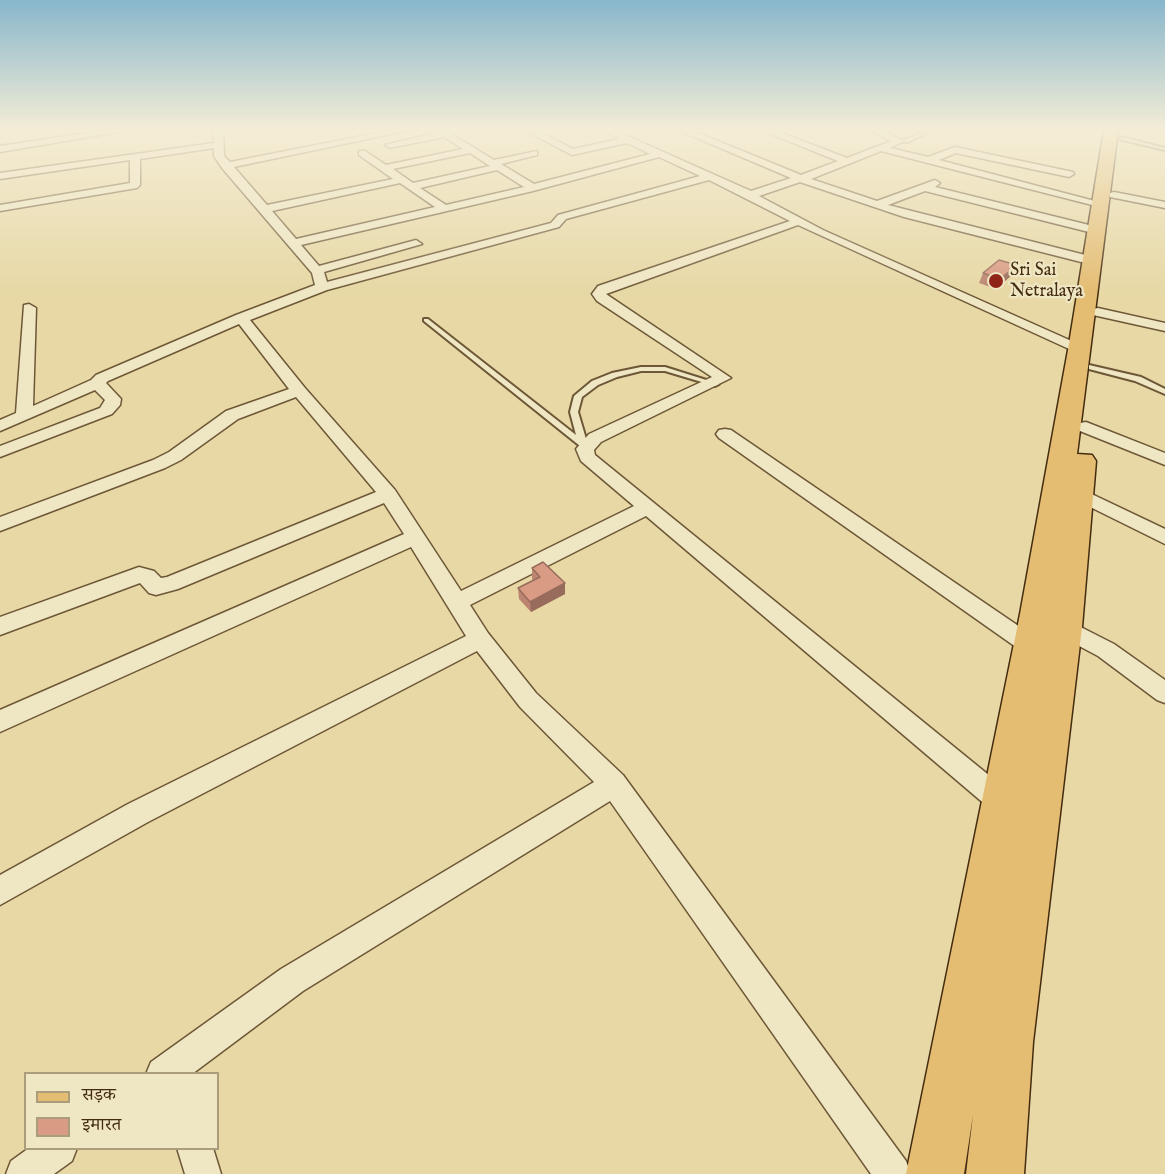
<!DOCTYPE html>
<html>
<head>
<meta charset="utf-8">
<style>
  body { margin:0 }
  #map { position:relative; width:1165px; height:1174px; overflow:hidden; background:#e7d8a5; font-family:"IM FELL English","Noto Serif Devanagari",serif }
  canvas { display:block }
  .legend { position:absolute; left:24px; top:1072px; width:195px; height:78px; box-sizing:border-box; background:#efe6c4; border:2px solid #ab9c7c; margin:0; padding:8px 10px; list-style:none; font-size:18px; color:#442c11 }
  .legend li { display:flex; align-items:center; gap:12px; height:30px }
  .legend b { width:30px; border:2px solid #ab9c7c }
</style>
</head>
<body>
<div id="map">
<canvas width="1165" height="1174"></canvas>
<ul class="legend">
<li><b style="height:8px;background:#e4bc72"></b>सड़क</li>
<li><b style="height:16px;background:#d99b83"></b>इमारत</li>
</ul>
</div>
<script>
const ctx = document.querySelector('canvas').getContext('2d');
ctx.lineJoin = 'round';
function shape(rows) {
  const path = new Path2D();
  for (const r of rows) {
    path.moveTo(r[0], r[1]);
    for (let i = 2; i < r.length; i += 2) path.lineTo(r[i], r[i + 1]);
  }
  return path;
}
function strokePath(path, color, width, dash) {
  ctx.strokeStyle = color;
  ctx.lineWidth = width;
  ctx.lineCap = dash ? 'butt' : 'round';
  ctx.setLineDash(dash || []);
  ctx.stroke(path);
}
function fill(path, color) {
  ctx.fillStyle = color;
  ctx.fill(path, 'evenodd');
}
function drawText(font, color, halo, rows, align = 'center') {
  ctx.font = font + ' "IM FELL English",serif';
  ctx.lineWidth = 4.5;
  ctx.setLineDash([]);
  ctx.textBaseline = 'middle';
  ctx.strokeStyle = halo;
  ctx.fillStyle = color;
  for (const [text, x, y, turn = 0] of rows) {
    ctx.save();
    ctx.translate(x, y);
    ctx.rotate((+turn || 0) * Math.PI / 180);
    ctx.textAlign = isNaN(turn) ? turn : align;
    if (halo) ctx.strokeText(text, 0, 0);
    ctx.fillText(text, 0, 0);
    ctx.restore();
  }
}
const service = shape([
  [926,130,933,130,908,142,897,141,905,140,926,130],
  [1121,137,1165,148,1165,150,1119,139,1121,137],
  [424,319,428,319,576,435,570,412,574,396,592,381,612,373,641,367,665,367,719,384,715,386,665,371,641,371,617,377,598,385,582,397,578,412,589,449,585,452,582,451,580,446,424,321,424,319],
  [1089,365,1141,377,1165,389,1165,394,1135,381,1089,369,1089,365]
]);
const minor = shape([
  [106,130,131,130,0,152,0,146,106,130],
  [213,130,223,130,224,156,230,162,392,130,411,130,234,167,267,205,393,179,359,155,359,151,365,151,386,165,463,149,444,137,390,148,385,145,448,130,464,130,453,135,494,160,537,151,537,155,501,164,534,184,650,154,627,143,572,155,524,130,536,130,573,149,619,139,602,130,614,130,751,191,791,178,678,130,691,130,801,175,838,161,761,130,774,130,847,158,891,141,869,130,882,130,904,141,890,148,928,157,955,147,1073,172,1074,174,1069,177,956,153,939,160,1106,204,1100,207,881,151,811,179,877,201,935,180,940,183,935,187,1101,228,1101,232,1097,234,925,191,888,205,1097,258,1099,261,1093,265,904,217,800,182,759,196,823,230,1085,347,1087,350,1085,353,1080,354,798,225,606,294,731,378,601,442,594,450,595,455,1012,794,1016,803,1012,812,1003,816,994,812,646,516,470,605,488,633,536,693,623,775,906,1161,911,1174,871,1174,610,801,303,991,192,1074,146,1074,151,1062,281,969,594,782,520,707,477,651,148,822,0,905,0,875,128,804,466,636,411,547,0,732,0,710,404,534,384,503,178,589,156,595,149,593,140,583,0,635,0,617,139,567,154,571,161,578,167,577,376,492,296,397,238,419,181,460,165,468,0,531,0,517,153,460,169,452,226,411,289,389,239,324,108,381,106,383,121,399,120,405,112,414,0,457,0,446,100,408,105,400,95,390,0,431,0,420,16,413,24,305,29,304,36,308,33,406,91,380,96,375,236,315,315,285,312,273,222,168,214,156,214,148,140,159,140,185,137,188,0,211,0,205,130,183,130,160,0,179,0,173,214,143,213,130],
  [470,153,490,166,413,183,393,169,470,153],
  [659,157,700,176,558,215,551,223,327,282,324,272,422,244,416,240,319,266,301,245,533,191,659,157],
  [497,170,524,187,446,205,420,188,497,170],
  [709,180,790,221,598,286,592,294,597,301,712,377,589,434,576,449,581,461,634,506,461,591,395,490,305,388,250,320,327,290,559,227,566,219,709,180],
  [400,183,435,207,296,239,272,211,400,183],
  [1114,192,1165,202,1165,208,1110,197,1110,193,1114,192],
  [1098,308,1165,323,1165,331,1093,315,1093,309,1098,308],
  [1086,422,1165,453,1165,465,1080,431,1078,427,1080,423,1086,422],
  [725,429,731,430,1039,640,1042,646,1039,652,1031,655,1023,652,719,438,716,434,719,430,725,429],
  [1079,488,1165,529,1165,544,1072,498,1070,494,1072,490,1079,488],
  [1057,615,1114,644,1165,680,1165,703,1157,700,1098,656,1049,630,1046,624,1049,618,1057,615],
  [29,1148,77,1148,72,1161,54,1174,6,1174,11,1161,29,1148],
  [177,1148,213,1148,221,1174,185,1174,177,1148]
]);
const primary = shape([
  [1104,130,1118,130,1077,454,1092,455,1096,461,1082,627,1033,1042,1024,1174,966,1174,973,1115,964,1174,906,1174,1020,614,1068,350,1104,130]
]);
strokePath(service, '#6d5736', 4);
strokePath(minor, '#6d5736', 3);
strokePath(primary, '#442c11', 3);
fill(service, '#efe6c4');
fill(minor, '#efe6c4');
fill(primary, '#e4bc72');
fill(shape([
  [1017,265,1012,275,996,289,979,283,983,273],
  [532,568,565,583,565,594,531,612,519,599,518,588,533,580,532,579]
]), '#bb8571');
fill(shape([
  [1017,265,1012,275,996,289,1000,279],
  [565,583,565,594,531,612,530,602]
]), '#986c5c');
const building = shape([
  [999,260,1017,265,1000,279,983,273,999,260],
  [543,562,565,583,530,602,518,588,540,577,532,568,543,562]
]);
fill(building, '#d99b83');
strokePath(building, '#986c5c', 1.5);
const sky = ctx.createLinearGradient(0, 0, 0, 295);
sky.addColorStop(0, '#88b7cc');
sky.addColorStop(0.44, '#f4edd6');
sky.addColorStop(1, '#f4edd600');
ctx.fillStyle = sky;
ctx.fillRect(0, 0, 1165, 295);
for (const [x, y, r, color] of [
  [996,281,8,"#8f2418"]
]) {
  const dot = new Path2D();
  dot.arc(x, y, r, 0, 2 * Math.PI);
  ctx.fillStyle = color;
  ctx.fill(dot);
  strokePath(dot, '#efe6c4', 2);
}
drawText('18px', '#442c11', '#efe6c4', [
  ["Sri Sai",1010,271],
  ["Netralaya",1010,292]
], 'left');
</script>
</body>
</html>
